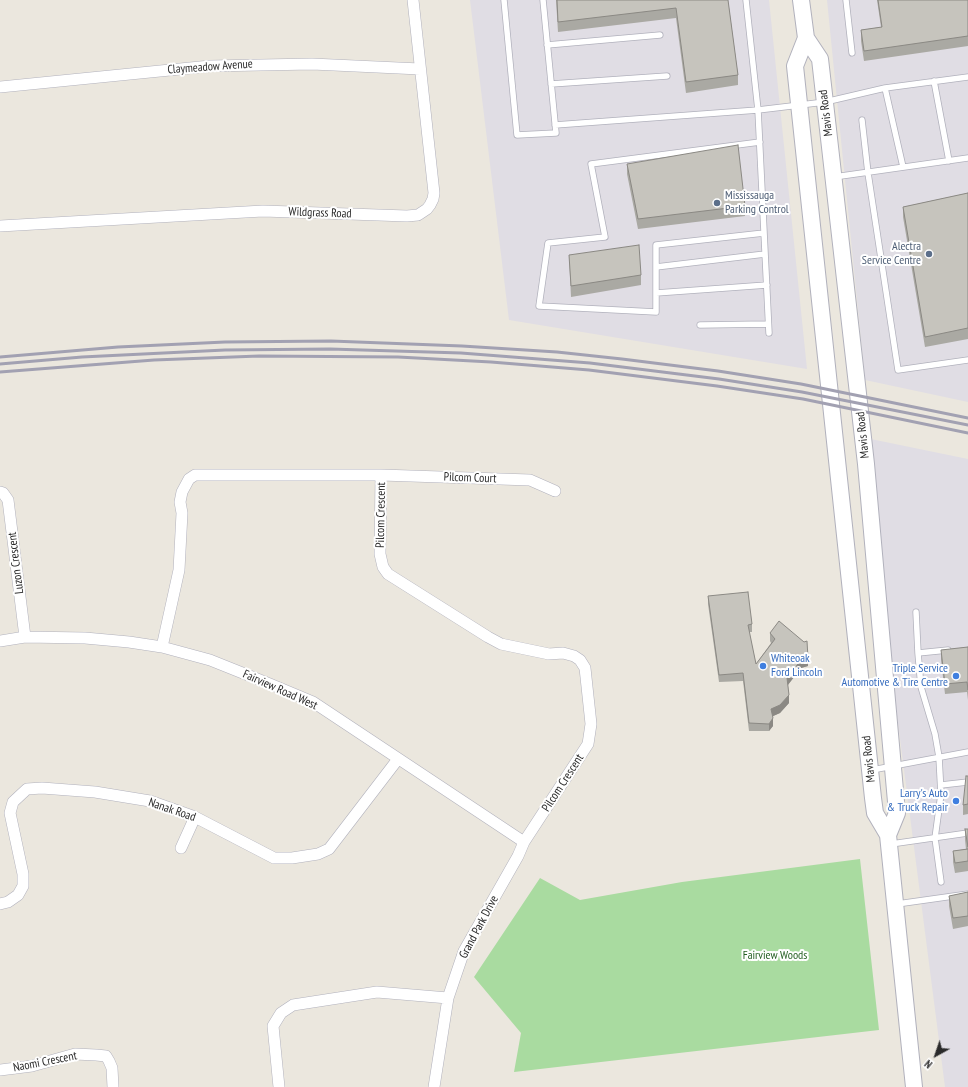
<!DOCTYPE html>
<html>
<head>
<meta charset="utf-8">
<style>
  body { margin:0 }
  #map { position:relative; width:968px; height:1087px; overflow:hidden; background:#ebe7de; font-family:"PT Sans Narrow",sans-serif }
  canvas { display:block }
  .north { position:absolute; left:916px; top:1035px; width:40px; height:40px; -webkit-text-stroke:3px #fff; paint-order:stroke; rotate:220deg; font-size:11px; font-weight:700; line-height:16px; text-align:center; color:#2a2a2a }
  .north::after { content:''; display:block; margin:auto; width:14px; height:18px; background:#2a2a2a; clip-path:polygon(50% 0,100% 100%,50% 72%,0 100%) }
</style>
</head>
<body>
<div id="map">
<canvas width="968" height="1087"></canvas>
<div class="north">N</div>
</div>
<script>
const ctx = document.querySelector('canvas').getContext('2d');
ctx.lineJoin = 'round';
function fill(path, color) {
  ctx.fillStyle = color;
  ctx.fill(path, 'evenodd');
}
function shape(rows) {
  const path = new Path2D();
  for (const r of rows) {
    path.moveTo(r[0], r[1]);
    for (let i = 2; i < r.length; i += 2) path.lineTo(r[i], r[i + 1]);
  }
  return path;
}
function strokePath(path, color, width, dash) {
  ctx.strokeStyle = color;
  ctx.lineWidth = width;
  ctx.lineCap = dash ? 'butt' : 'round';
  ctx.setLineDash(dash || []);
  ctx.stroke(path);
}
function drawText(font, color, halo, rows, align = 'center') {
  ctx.font = font + ' "PT Sans Narrow",sans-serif';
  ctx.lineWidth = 4;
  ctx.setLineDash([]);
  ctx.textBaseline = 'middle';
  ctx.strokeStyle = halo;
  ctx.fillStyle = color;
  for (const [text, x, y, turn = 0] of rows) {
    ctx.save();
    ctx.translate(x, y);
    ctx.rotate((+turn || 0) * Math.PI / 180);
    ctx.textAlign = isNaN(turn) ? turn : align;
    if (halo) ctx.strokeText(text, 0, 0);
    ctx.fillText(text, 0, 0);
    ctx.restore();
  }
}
fill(shape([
  [470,0,769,0,807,369,509,320],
  [827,0,968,0,968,402,865,380],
  [861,437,968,459,968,1087,945,1087]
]), '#e0dde4');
fill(shape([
  [860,859,879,1030,514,1072,521,1033,474,977,540,878,580,900,682,882]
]), '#a9dba0');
const lane = shape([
  [504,0,517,135,556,133,543,0],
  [846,0,852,53],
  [547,45,660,35],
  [934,81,949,161],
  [551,84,667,76],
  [885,88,968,77],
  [862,120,868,173,898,370,968,360],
  [555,125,758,110,746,0],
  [760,142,591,164,605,237,548,243,539,306,656,312,656,245,764,233],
  [834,177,968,158],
  [656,267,765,254],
  [656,293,767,285],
  [700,325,768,324],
  [769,333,758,110,825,102,885,88,903,167],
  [916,612,918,653],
  [872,770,968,752],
  [941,785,968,782],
  [891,844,968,833],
  [941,882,935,838,941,794,939,757,935,734,921,687,918,653,948,650],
  [897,904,968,894]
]);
const street = shape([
  [0,87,210,66,312,64,420,69],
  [0,226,263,211,407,216,418,215,427,209,430,205,433,199,434,193,413,0],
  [381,475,380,554,383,567,388,574,488,637,501,644,549,654,563,653,574,656,580,660,585,668,591,724,588,744,524,842,518,856,464,951,448,998,434,1087],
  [0,492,3,493,8,500,25,637],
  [0,641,25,637,85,638,129,642,162,647,210,660,270,684,313,702,524,842],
  [162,647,179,570,182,513,180,502,182,492,189,479,195,475,381,475,530,480,555,491],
  [181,848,195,817],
  [0,904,8,902,18,895,23,886,23,874,10,813,13,802,27,789,42,788,95,792,150,801,195,817,274,858,292,858,318,854,329,849,398,759],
  [0,1070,32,1066,75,1054,96,1055,106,1056,109,1061,112,1068,113,1087],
  [279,1087,273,1026,281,1013,293,1005,377,992,448,998]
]);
const secondary = shape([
  [801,0,806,38,820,59,866,464,897,813,888,835],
  [806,38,795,66,873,798,875,813,888,835,914,1087]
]);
strokePath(lane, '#b1b1bc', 7);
strokePath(street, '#b1b1bc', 12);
strokePath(secondary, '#b1b1bc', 18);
strokePath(lane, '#fff', 5.5);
strokePath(street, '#fff', 11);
strokePath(secondary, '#fff', 16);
strokePath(shape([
  [0,357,118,347,225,342,331,341,462,346,557,352,622,359,718,371,801,384,968,418],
  [0,364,82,357,225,350,330,349,461,353,590,363,719,379,802,392,968,425],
  [0,372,154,360,259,356,398,357,491,362,589,370,717,386,803,399,968,433]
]), '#a2a1b2', 3);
fill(shape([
  [556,0,728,0,738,75,738,85,686,93,676,18,558,32],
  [877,0,968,0,968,46,864,61,861,41,861,30,881,27],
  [627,164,745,206,745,216,638,229,627,174],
  [968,193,968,339,925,347,903,217,903,207],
  [569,255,641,275,641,285,571,297],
  [708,596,752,624,752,632,749,632,756,664,771,643,770,641,770,633,808,666,801,668,788,685,789,703,780,713,773,716,773,726,769,731,749,731,743,681,719,682,708,604],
  [968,647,968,700,967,692,945,694,941,660,941,650],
  [968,776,968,814,963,815,963,805],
  [965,829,968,829,968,871,955,873,953,862,953,851,966,849,965,840],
  [968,892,968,926,953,929,949,906,949,896]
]), '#aaa9a3');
fill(shape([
  [808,658,808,666,801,668,787,686,787,678,801,660],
  [789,695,789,703,780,713,771,717,771,709],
  [773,718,773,726,769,731,769,724]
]), '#8b8984');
const building = shape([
  [557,0,728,0,738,75,686,82,676,8,558,22,557,0],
  [878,0,968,0,968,36,864,51,861,30,882,27,878,0],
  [738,145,745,206,638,219,627,164,738,145],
  [968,193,968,328,925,337,903,207,968,193],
  [639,245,641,275,571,286,569,255,639,245],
  [748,592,752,624,748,625,756,664,775,639,770,633,779,621,804,642,807,641,808,658,801,660,787,678,789,695,780,705,771,709,773,718,769,724,749,723,743,673,719,675,708,596,748,592],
  [968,647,968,690,967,682,945,684,941,650,968,647],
  [966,776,968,776,968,804,963,805,966,776],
  [965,829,968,829,968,847,965,829],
  [968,849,968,861,955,863,953,851,968,849],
  [968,892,968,916,953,918,949,896,968,892]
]);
fill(building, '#c6c4bd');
strokePath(building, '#8b8984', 1);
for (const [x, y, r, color] of [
  [717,203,4,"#5c6f8a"],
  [929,254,4,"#5c6f8a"],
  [763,666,4,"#3f7fe0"],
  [956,676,4,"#3f7fe0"],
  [956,801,4,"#3f7fe0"]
]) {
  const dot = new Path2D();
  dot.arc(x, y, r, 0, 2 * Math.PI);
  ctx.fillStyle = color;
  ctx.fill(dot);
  strokePath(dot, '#fff', 1.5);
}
drawText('12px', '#2a2a2a', '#fff', [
  ["Claymeadow Avenue",210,67,-4],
  ["Mavis Road",826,113,-97],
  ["Wildgrass Road",320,213,2],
  ["Mavis Road",863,435,-96],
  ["Pilcom Court",470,478,2],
  ["Pilcom Crescent",381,515,-89],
  ["Luzon Crescent",16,563,-97],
  ["Fairview Road West",280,690,24],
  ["Mavis Road",869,759,-96],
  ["Pilcom Crescent",563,783,-57],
  ["Nanak Road",172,810,19],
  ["Grand Park Drive",479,927,-62],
  ["Naomi Crescent",45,1062,-11]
]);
drawText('12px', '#4e5e75', '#fff', [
  ["Mississauga",725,196],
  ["Parking Control",725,210],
  ["Alectra",921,247,"right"],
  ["Service Centre",921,261,"right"]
], 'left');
drawText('12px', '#366cbe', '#fff', [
  ["Whiteoak",771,659,"left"],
  ["Ford Lincoln",771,673,"left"],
  ["Triple Service",948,669],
  ["Automotive & Tire Centre",948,683],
  ["Larry's Auto",948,794],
  ["& Truck Repair",948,808]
], 'right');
drawText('12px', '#245f22', '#fff', [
  ["Fairview Woods",775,956]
]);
</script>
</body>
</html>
